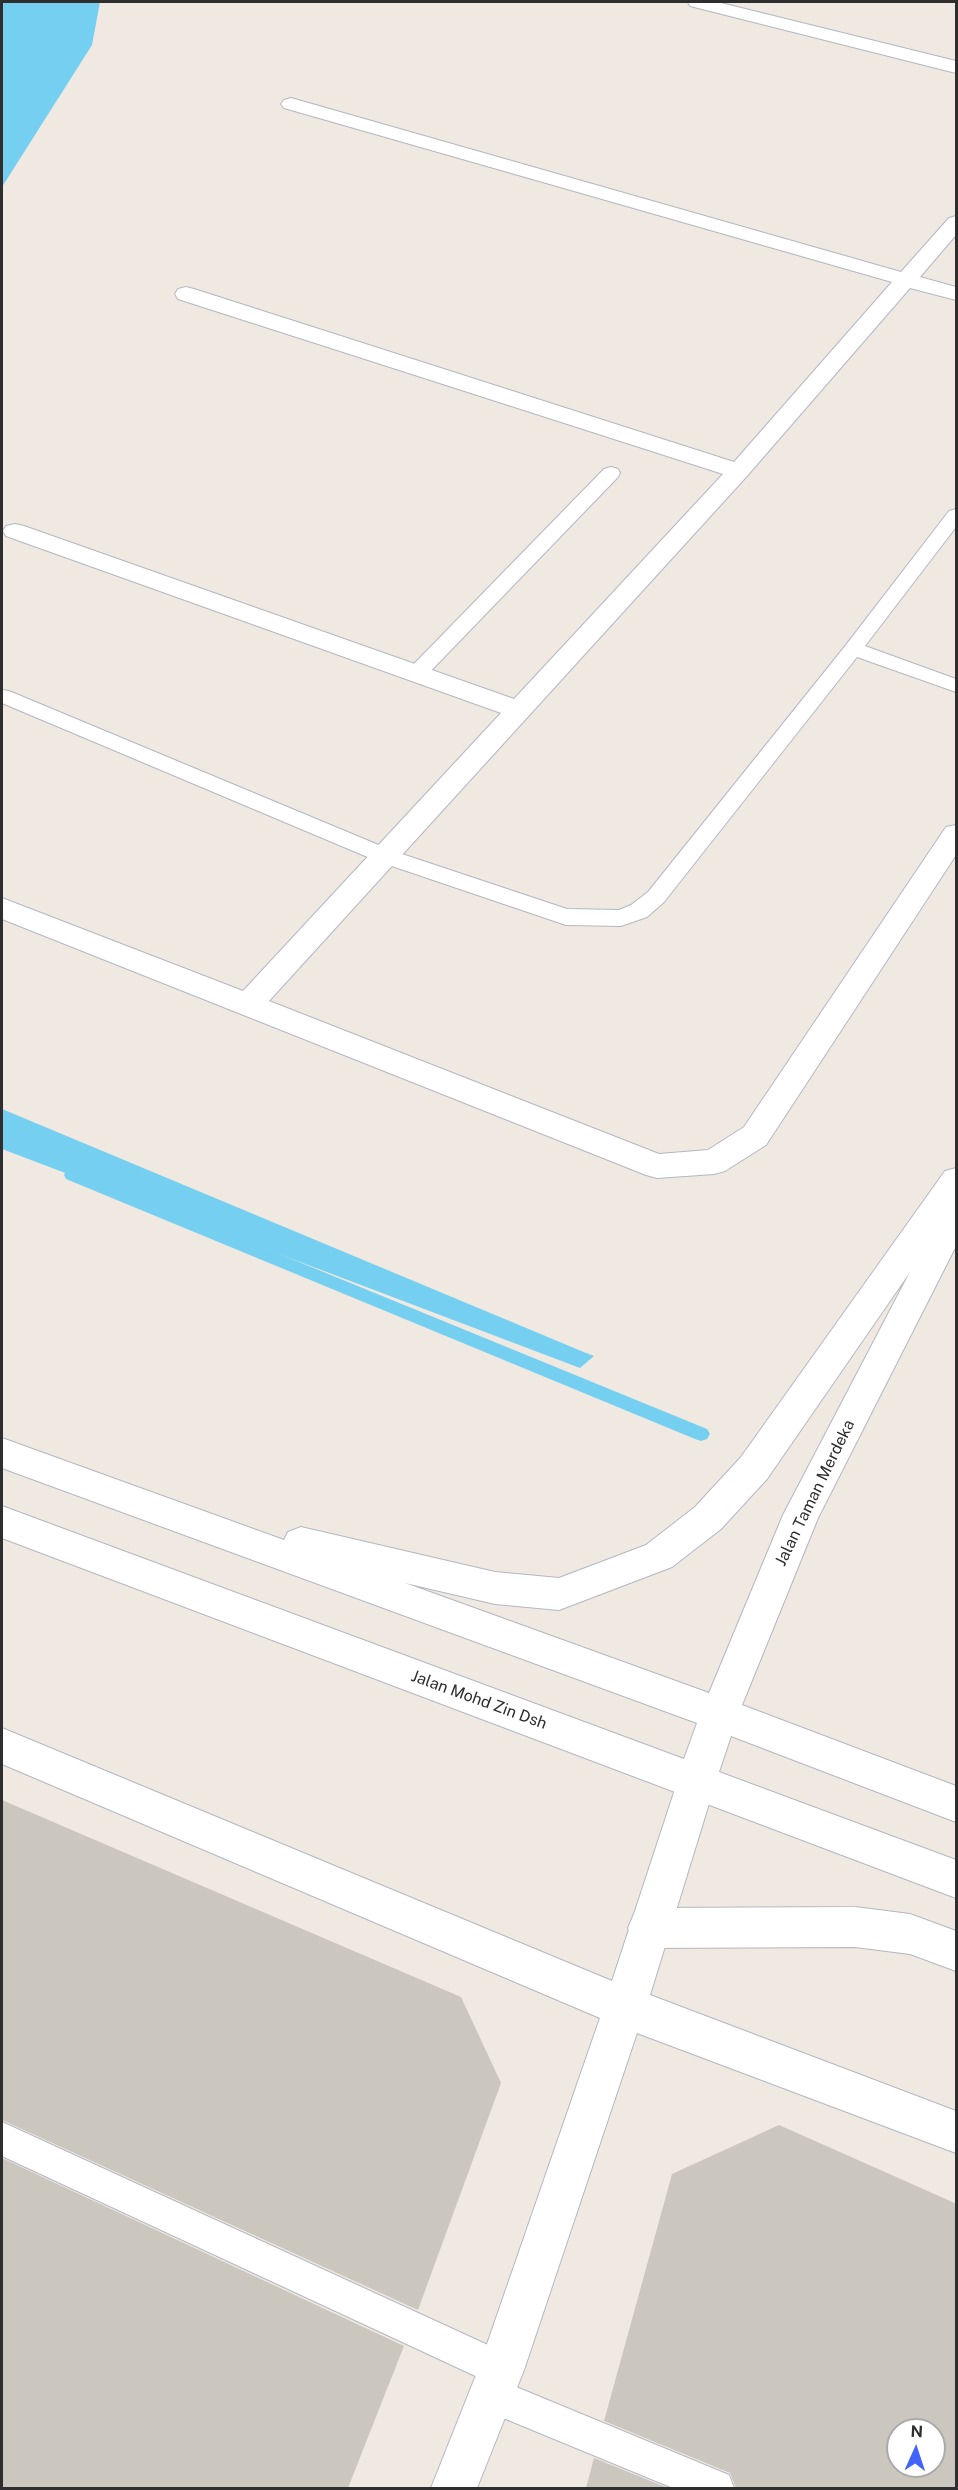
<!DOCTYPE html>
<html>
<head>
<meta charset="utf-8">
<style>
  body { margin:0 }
  #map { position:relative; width:958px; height:2490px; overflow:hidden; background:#efe9e1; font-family:"Public Sans",sans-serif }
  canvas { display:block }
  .frame { position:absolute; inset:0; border:3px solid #2e2e2e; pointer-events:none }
  .north { position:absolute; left:886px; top:2418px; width:60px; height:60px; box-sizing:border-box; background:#fff; border:2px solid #ababab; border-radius:50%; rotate:3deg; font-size:16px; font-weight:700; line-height:24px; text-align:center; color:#2e2e2e }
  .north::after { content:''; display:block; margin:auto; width:21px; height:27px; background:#4264fb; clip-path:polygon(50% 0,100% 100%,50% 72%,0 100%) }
</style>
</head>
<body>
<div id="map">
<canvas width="958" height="2490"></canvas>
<div class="frame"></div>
<div class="north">N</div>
</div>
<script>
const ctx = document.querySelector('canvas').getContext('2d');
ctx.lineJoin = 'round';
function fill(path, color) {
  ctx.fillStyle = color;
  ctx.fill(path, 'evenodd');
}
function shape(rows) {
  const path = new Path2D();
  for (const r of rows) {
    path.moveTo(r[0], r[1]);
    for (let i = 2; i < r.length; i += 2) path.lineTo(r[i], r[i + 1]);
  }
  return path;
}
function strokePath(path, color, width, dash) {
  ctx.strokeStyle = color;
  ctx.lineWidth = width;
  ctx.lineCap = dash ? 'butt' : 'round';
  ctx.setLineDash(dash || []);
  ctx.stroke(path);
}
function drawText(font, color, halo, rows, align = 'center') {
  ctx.font = font + ' "Public Sans",sans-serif';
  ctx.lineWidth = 6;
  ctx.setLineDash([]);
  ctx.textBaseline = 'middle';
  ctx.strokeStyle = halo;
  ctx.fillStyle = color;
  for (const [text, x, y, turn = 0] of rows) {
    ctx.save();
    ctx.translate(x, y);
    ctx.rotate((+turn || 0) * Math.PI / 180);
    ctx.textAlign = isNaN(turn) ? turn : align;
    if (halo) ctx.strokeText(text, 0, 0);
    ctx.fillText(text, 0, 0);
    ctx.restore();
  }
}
fill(shape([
  [2,2,100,2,92,45,2,187],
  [2,1109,586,1353,594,1356,580,1368,2,1149]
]), '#75cff0');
fill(shape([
  [72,1169,707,1429,710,1434,707,1439,701,1441,695,1439,66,1179,64,1175,66,1171,72,1169]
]), '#75cff0');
fill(shape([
  [2,1800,461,1997,501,2083,418,2310,2,2120],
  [779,2125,957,2204,957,2488,736,2488,730,2473,604,2421,672,2174],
  [898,2430,934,2430,934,2466,898,2466],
  [2,2158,404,2346,348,2488,2,2488],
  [594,2458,668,2488,586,2488]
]), '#cbc7bf');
const service = shape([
  [611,467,618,469,620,473,618,477,424,678,417,679,410,678,407,673,410,668,604,469,611,467],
  [956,509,956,527,865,646,956,679,956,692,857,657,664,902,647,917,621,926,566,925,377,861,2,703,2,690,9,691,393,851,567,909,619,910,631,905,648,892,846,645,949,511,956,509],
  [2,2122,514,2357,519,2370,514,2383,509,2384,729,2475,734,2488,673,2488,479,2408,474,2395,479,2382,484,2380,2,2156,2,2122]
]);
const minor = shape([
  [688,2,717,2,956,61,956,73,690,6,688,2],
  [291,98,901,272,949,218,956,216,956,235,920,277,956,287,956,300,910,288,747,476,269,1001,659,1154,708,1150,744,1127,946,827,956,825,956,855,766,1145,725,1171,714,1174,657,1178,646,1175,2,919,2,898,243,991,501,713,6,536,3,531,6,526,15,524,24,526,514,699,723,474,178,299,175,294,178,289,186,287,194,289,734,462,892,282,284,108,281,104,284,100,291,98],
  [2,1728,612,1981,682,1768,696,1763,710,1768,716,1781,650,1995,956,2111,956,2153,637,2033,524,2370,477,2488,431,2488,478,2370,600,2018,2,1764,2,1728]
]);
const secondary = shape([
  [956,1168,956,1246,818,1518,742,1705,956,1786,956,1822,731,1736,719,1772,956,1860,956,1898,2,1538,2,1506,684,1759,697,1723,2,1468,2,1438,284,1540,288,1532,301,1527,495,1572,559,1578,646,1545,695,1507,741,1457,945,1171,956,1168],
  [910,1272,783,1515,709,1693,405,1583,495,1604,559,1610,672,1567,721,1529,767,1479,910,1272],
  [855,1907,910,1914,956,1931,956,1971,910,1954,855,1947,648,1948,634,1942,628,1928,634,1914,648,1908,855,1907]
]);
strokePath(service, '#b4b7c1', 2);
strokePath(minor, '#b4b7c1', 2);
strokePath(secondary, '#b4b7c1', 2);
fill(service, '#fff');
fill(minor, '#fff');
fill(secondary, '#fff');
drawText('16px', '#2e2e2e', '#fff', [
  ["Jalan Taman Merdeka",815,1493,-64],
  ["Jalan Mohd Zin Dsh",479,1700,20]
]);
</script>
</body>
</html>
